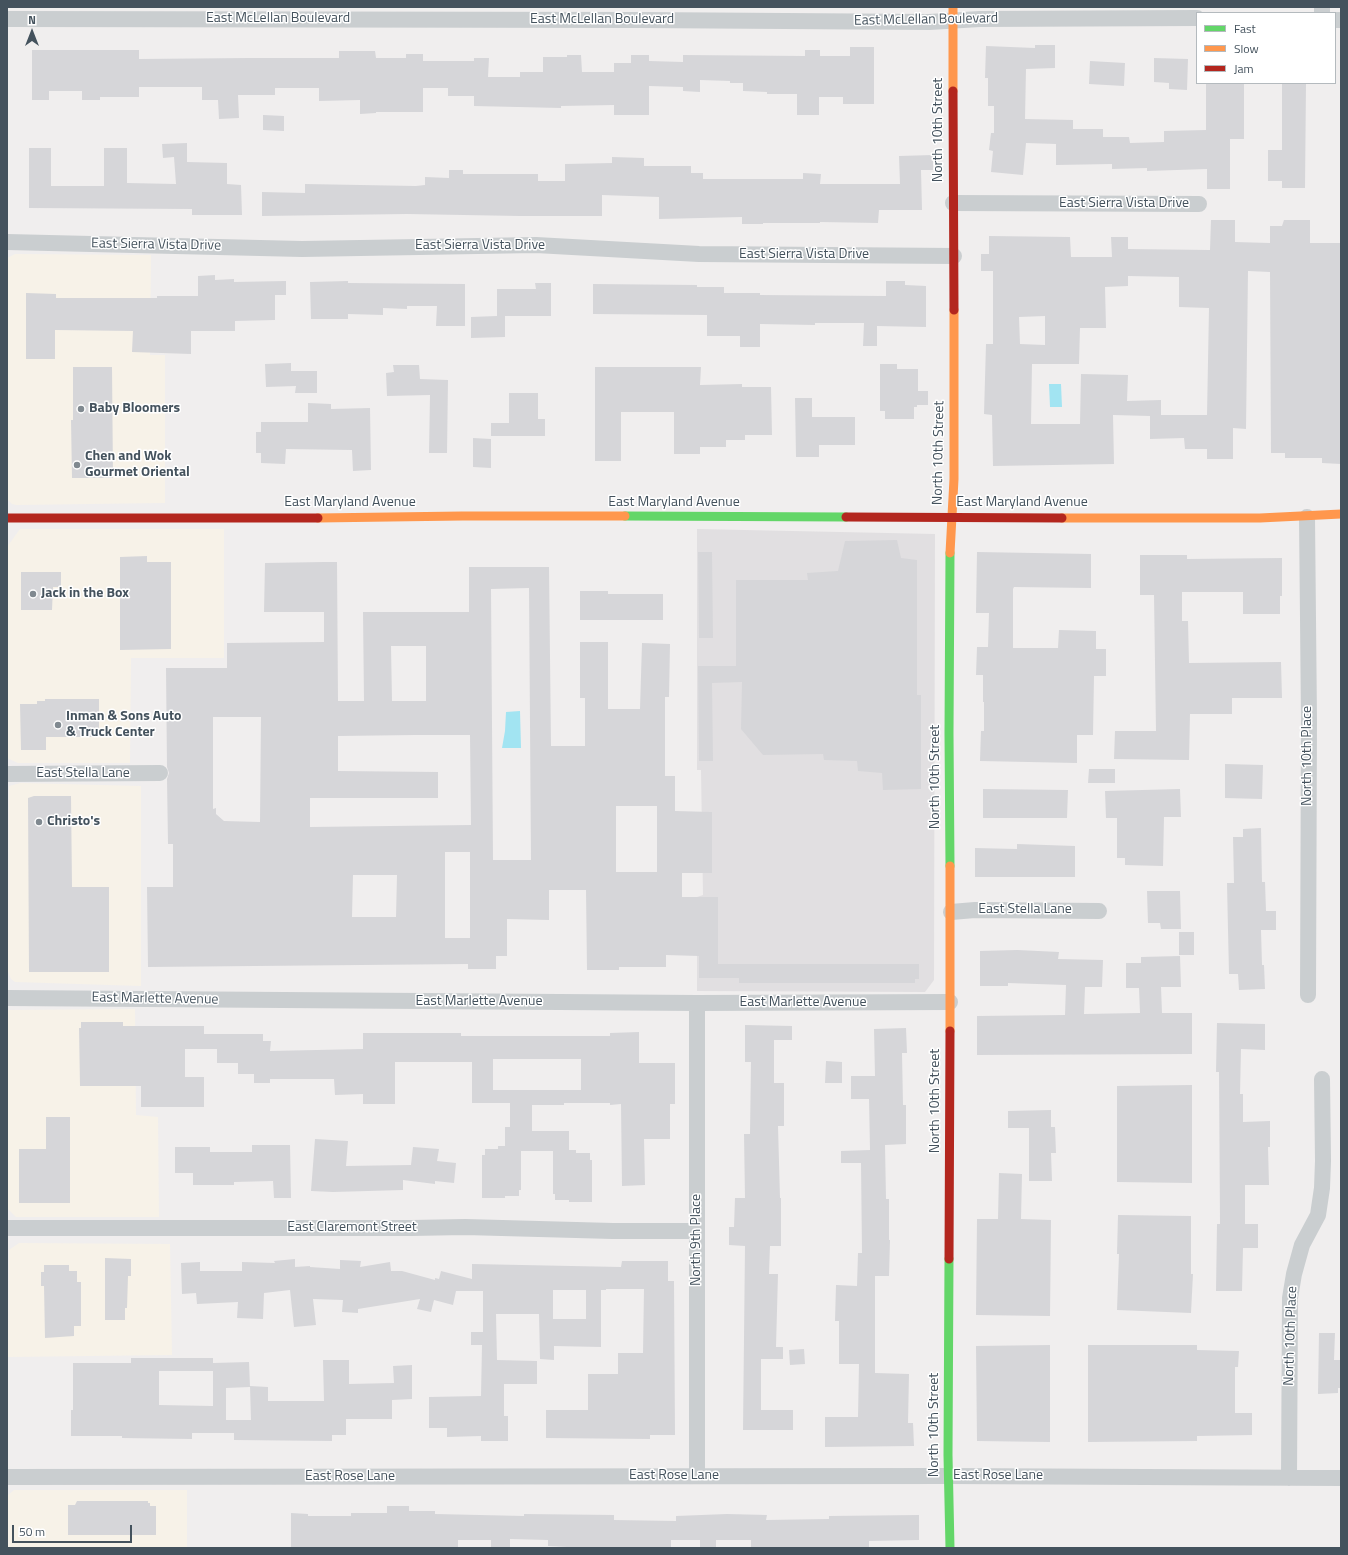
<!DOCTYPE html>
<html>
<head>
<meta charset="utf-8">
<style>
  body { margin:0 }
  #map { position:relative; width:1348px; height:1555px; overflow:hidden; background:#f0eeee; font-family:"Titillium Web",sans-serif }
  canvas { display:block }
  .frame { position:absolute; inset:0; border:8px solid #44525d; pointer-events:none }
  .legend { position:absolute; left:1196px; top:12px; width:140px; height:72px; box-sizing:border-box; background:#fff; border:1px solid #b4babe; margin:0; padding:5px 7px; list-style:none; font-size:12px; color:#44525d }
  .legend li { display:flex; align-items:center; gap:8px; height:20px }
  .legend b { width:20px; border:1px solid #b4babe }
  .north { position:absolute; left:12px; top:12px; width:40px; height:40px; -webkit-text-stroke:3px #fff; paint-order:stroke; rotate:0deg; font-size:11px; font-weight:700; line-height:16px; text-align:center; color:#44525d }
  .north::after { content:''; display:block; margin:auto; width:14px; height:18px; background:#44525d; clip-path:polygon(50% 0,100% 100%,50% 72%,0 100%) }
  .scale { position:absolute; left:12px; top:1525px; width:120px; height:18px; box-sizing:border-box; border:2px solid #44525d; border-top:0; padding-left:5px; font-size:12px; line-height:14px; white-space:nowrap; color:#44525d; -webkit-text-stroke:3px #fff; paint-order:stroke }
</style>
</head>
<body>
<div id="map">
<canvas width="1348" height="1555"></canvas>
<div class="frame"></div>
<ul class="legend">
<li><b style="height:5px;background:#63d668"></b>Fast</li>
<li><b style="height:5px;background:#ff974d"></b>Slow</li>
<li><b style="height:5px;background:#b3261e"></b>Jam</li>
</ul>
<div class="north">N</div>
<div class="scale">50 m</div>
</div>
<script>
const ctx = document.querySelector('canvas').getContext('2d');
ctx.lineJoin = 'round';
function fill(path, color) {
  ctx.fillStyle = color;
  ctx.fill(path, 'evenodd');
}
function shape(rows) {
  const path = new Path2D();
  for (const r of rows) {
    path.moveTo(r[0], r[1]);
    for (let i = 2; i < r.length; i += 2) path.lineTo(r[i], r[i + 1]);
  }
  return path;
}
function strokePath(path, color, width, dash) {
  ctx.strokeStyle = color;
  ctx.lineWidth = width;
  ctx.lineCap = dash ? 'butt' : 'round';
  ctx.setLineDash(dash || []);
  ctx.stroke(path);
}
function drawText(font, color, halo, rows, align = 'center') {
  ctx.font = font + ' "Titillium Web",sans-serif';
  ctx.lineWidth = 3;
  ctx.setLineDash([]);
  ctx.textBaseline = 'middle';
  ctx.strokeStyle = halo;
  ctx.fillStyle = color;
  for (const [text, x, y, turn = 0] of rows) {
    ctx.save();
    ctx.translate(x, y);
    ctx.rotate((+turn || 0) * Math.PI / 180);
    ctx.textAlign = isNaN(turn) ? turn : align;
    if (halo) ctx.strokeText(text, 0, 0);
    ctx.fillText(text, 0, 0);
    ctx.restore();
  }
}
fill(shape([
  [15,254,151,255,150,355,165,355,165,503,16,505,12,504,7,499,7,258],
  [20,529,224,529,224,658,131,658,130,763,18,763,7,758,7,547],
  [21,783,141,786,141,986,15,982,11,979,8,972,9,786],
  [135,1009,136,1115,158,1117,159,1217,16,1217,7,1208,7,1010],
  [19,1243,170,1244,172,1355,8,1357,9,1250],
  [14,1490,187,1490,187,1548,7,1548,7,1496]
]), '#f7f2e8');
fill(shape([
  [697,529,935,534,934,980,925,992,697,991,697,897,703,895,701,770,697,770]
]), '#e1dfe1');
fill(shape([
  [1049,384,1061,384,1062,407,1050,407],
  [520,711,521,748,502,748,505,731,506,712]
]), '#a2e4f2');
fill(shape([
  [1035,45,1055,45,1055,68,1026,69,1025,119,1073,120,1073,129,1103,129,1103,137,1129,137,1130,143,1164,142,1164,131,1206,130,1206,83,1244,83,1244,139,1230,139,1230,189,1207,189,1207,169,1147,171,1147,168,1112,169,1112,164,1056,165,1056,144,1026,143,1023,175,991,172,993,151,989,150,991,133,994,133,994,106,988,106,988,78,985,78,986,46,1035,48],
  [850,47,874,47,874,104,843,104,843,97,819,97,819,115,797,115,797,94,767,94,767,92,743,91,743,83,730,83,730,81,700,80,700,92,683,91,683,87,649,86,649,115,614,115,614,105,561,106,561,108,474,106,474,96,448,96,448,88,423,88,423,112,376,112,376,113,360,114,360,100,319,101,319,88,275,88,275,95,238,95,239,118,219,119,218,100,202,100,202,87,139,87,139,97,100,97,100,100,82,100,82,91,49,91,49,100,32,100,32,50,139,50,139,59,249,58,339,58,339,51,375,51,376,58,406,58,406,54,423,54,423,61,474,61,474,58,489,58,488,77,520,77,520,72,543,72,543,57,567,57,567,55,581,55,582,72,614,72,614,63,631,63,631,55,649,55,649,61,683,62,683,55,805,56,805,50,820,50,820,56,850,56],
  [1154,58,1188,59,1187,90,1169,89,1169,83,1154,82],
  [1090,61,1125,63,1124,86,1089,84],
  [1282,83,1306,83,1305,188,1282,188,1282,181,1268,181,1268,150,1282,150],
  [263,115,284,116,284,131,263,130],
  [187,143,187,162,227,163,227,184,241,185,242,215,192,215,192,209,29,208,29,148,51,148,51,186,104,186,104,148,127,148,127,183,176,184,174,157,163,158,162,144],
  [933,155,933,170,921,170,922,210,879,210,878,223,820,222,820,223,763,223,763,224,742,224,742,217,659,219,659,197,602,195,602,216,520,216,407,214,262,216,262,192,305,193,305,184,416,186,425,185,425,177,449,178,449,170,463,170,463,174,538,174,538,181,565,181,565,164,612,163,612,157,644,158,644,166,691,166,691,173,703,173,703,179,803,179,803,173,821,174,820,184,900,184,899,156],
  [1211,220,1235,220,1235,242,1270,243,1270,226,1282,226,1284,220,1310,220,1310,243,1341,243,1341,464,1322,463,1322,458,1285,458,1285,453,1271,453,1270,272,1248,271,1246,429,1233,428,1233,459,1207,459,1207,449,1185,449,1184,438,1150,439,1150,416,1113,415,1114,464,993,466,992,415,984,414,986,344,993,344,993,271,981,271,981,254,989,254,989,236,1070,237,1071,257,1112,257,1111,237,1128,237,1128,249,1210,250],
  [1128,276,1179,277,1179,307,1209,308,1207,415,1161,415,1161,400,1127,401,1128,375,1081,374,1080,424,1031,424,1032,364,1079,364,1080,328,1106,328,1105,287,1128,286],
  [1045,316,1045,345,1020,344,1019,317],
  [215,275,215,280,234,279,234,282,286,281,286,295,275,295,275,320,235,321,235,331,191,331,191,354,132,352,133,331,55,330,55,359,26,359,26,293,56,294,56,298,157,298,157,296,198,296,198,276],
  [348,281,348,283,465,284,465,326,436,326,437,306,407,306,407,309,383,308,383,315,348,314,348,319,311,319,310,282],
  [886,281,905,281,905,285,926,286,926,327,877,326,877,346,863,346,864,323,815,323,815,325,760,324,760,347,740,347,740,336,707,336,707,315,593,314,593,284,697,285,697,287,724,287,724,293,760,293,760,295,886,296],
  [535,283,551,283,551,316,505,316,505,337,471,338,471,317,497,316,497,289,536,289],
  [291,363,291,371,317,371,317,393,295,393,296,386,266,387,265,364],
  [880,364,897,364,897,369,918,369,918,391,928,391,928,405,917,405,917,407,914,407,914,419,885,419,885,411,880,411],
  [393,365,419,365,420,379,448,380,447,453,429,453,430,395,387,396,386,373,394,372],
  [73,367,112,367,113,478,72,478,71,420,73,420],
  [595,367,701,367,700,385,742,384,742,387,771,387,772,435,745,435,745,440,726,440,726,447,700,447,700,454,674,454,674,412,621,412,621,461,595,461],
  [509,393,538,393,538,419,545,419,545,436,491,436,491,423,509,423],
  [795,398,812,398,812,417,855,417,855,445,819,445,819,457,796,457],
  [308,403,331,404,331,409,370,408,371,470,353,471,352,450,286,449,285,464,261,463,261,453,256,453,256,432,261,432,261,422,308,422],
  [473,438,491,439,491,468,473,467],
  [897,540,901,558,917,560,917,695,921,695,921,789,883,790,882,773,858,771,857,761,824,760,823,754,763,755,741,729,742,682,712,683,713,761,699,761,698,666,736,666,736,580,808,580,807,573,838,571,845,541],
  [698,552,712,552,713,638,699,638],
  [977,552,1091,554,1091,588,1014,587,1013,589,1013,648,1058,648,1059,630,1096,631,1096,649,1106,649,1106,676,1094,676,1093,735,1077,735,1077,763,980,761,981,731,984,731,984,702,983,702,983,675,976,675,977,647,988,647,989,613,976,613],
  [1140,555,1187,555,1187,559,1282,558,1282,596,1280,596,1280,614,1243,614,1243,592,1182,592,1182,621,1188,621,1189,663,1281,662,1282,698,1232,698,1232,714,1190,714,1189,760,1114,759,1115,731,1156,731,1154,595,1140,595],
  [147,556,147,562,171,562,171,649,120,650,120,557],
  [324,562,337,562,338,701,364,701,363,612,469,612,469,567,549,567,551,746,585,746,585,698,580,698,580,642,608,642,608,709,640,709,642,643,670,644,669,697,665,697,665,776,675,776,675,811,712,812,712,873,682,873,682,897,718,897,718,964,919,964,919,979,915,979,915,983,739,983,739,978,699,978,699,956,666,955,666,967,619,967,619,970,587,970,586,890,549,890,549,920,507,919,507,956,496,956,496,969,468,969,468,964,148,967,147,887,173,887,173,844,168,844,167,779,169,773,167,767,166,668,227,668,227,643,324,642,324,612,264,612,265,563],
  [529,588,531,860,493,860,491,589],
  [391,646,426,646,426,701,392,701],
  [213,717,261,717,260,822,224,821,216,814,216,808,213,809],
  [415,735,470,735,471,825,310,827,310,798,438,798,438,772,338,771,338,736],
  [616,806,657,806,657,872,616,872],
  [445,852,470,852,470,938,445,938],
  [353,875,397,875,396,917,352,917],
  [21,572,61,572,61,587,53,587,52,610,21,610],
  [580,591,608,591,608,594,663,594,663,620,580,620],
  [45,699,99,699,99,737,46,737,46,750,21,750,20,704,37,704,37,701,45,701],
  [1225,764,1263,765,1262,799,1225,798],
  [1089,769,1115,769,1115,783,1088,783],
  [983,789,1068,790,1067,818,983,818],
  [1180,789,1181,817,1164,817,1163,866,1125,865,1125,858,1117,858,1117,818,1106,818,1105,791],
  [34,796,71,796,72,887,109,887,109,972,29,972,28,798],
  [1261,828,1262,882,1265,882,1266,911,1276,911,1276,930,1261,930,1262,965,1264,965,1265,989,1239,990,1238,974,1229,974,1228,930,1227,883,1234,883,1233,837,1243,837,1243,829],
  [1017,844,1075,846,1075,877,975,877,975,848,1017,849],
  [1147,891,1180,891,1181,929,1161,929,1160,923,1148,923],
  [1179,932,1194,932,1194,955,1179,955],
  [1017,950,1059,952,1058,959,1103,960,1102,987,1085,987,1084,1014,1140,1013,1139,988,1126,988,1126,963,1141,963,1141,957,1180,956,1181,987,1161,987,1162,1013,1192,1013,1192,1054,977,1055,977,1016,1065,1015,1066,985,1008,983,1008,986,980,986,980,951],
  [81,1022,123,1022,123,1026,204,1026,204,1034,263,1034,263,1041,271,1041,270,1051,363,1049,363,1033,461,1033,461,1036,610,1036,610,1033,639,1032,639,1063,675,1063,675,1104,670,1104,670,1139,644,1139,645,1185,622,1186,621,1104,610,1105,610,1103,564,1103,564,1105,532,1105,532,1131,569,1131,569,1150,576,1150,576,1153,590,1153,590,1160,592,1160,592,1202,569,1202,569,1200,555,1200,555,1194,553,1194,553,1151,521,1151,521,1190,519,1190,519,1196,505,1196,505,1198,482,1198,482,1155,485,1155,485,1149,498,1149,498,1146,505,1146,505,1127,510,1127,510,1103,472,1103,472,1062,395,1062,395,1104,363,1104,363,1094,335,1095,334,1079,270,1079,270,1083,254,1083,254,1074,238,1074,238,1063,217,1063,217,1049,185,1049,185,1077,204,1077,204,1107,141,1107,141,1086,80,1086,79,1028,81,1028],
  [493,1059,581,1059,581,1090,493,1090],
  [1217,1023,1265,1024,1265,1050,1241,1049,1240,1094,1243,1094,1243,1122,1270,1121,1270,1147,1268,1147,1269,1185,1245,1185,1245,1224,1258,1224,1258,1248,1243,1248,1242,1291,1216,1291,1217,1224,1220,1224,1219,1072,1216,1072],
  [745,1025,792,1026,792,1040,774,1040,774,1083,784,1083,784,1126,778,1126,780,1198,781,1198,781,1246,770,1246,769,1274,778,1274,776,1347,783,1347,783,1359,761,1359,761,1410,793,1410,793,1430,743,1430,745,1246,729,1245,729,1227,734,1227,735,1198,745,1198,744,1134,750,1134,751,1062,745,1062],
  [906,1028,907,1053,902,1053,903,1105,906,1105,906,1144,885,1145,886,1199,889,1199,889,1240,890,1240,889,1276,875,1276,875,1373,909,1374,908,1423,913,1423,914,1446,825,1447,825,1417,858,1417,859,1364,839,1364,839,1321,835,1321,836,1285,857,1286,858,1253,862,1253,861,1163,841,1163,841,1151,870,1150,869,1099,851,1099,851,1076,875,1076,874,1029],
  [826,1061,842,1062,842,1083,825,1083],
  [1192,1085,1192,1183,1117,1182,1117,1086],
  [1051,1110,1051,1127,1055,1127,1056,1153,1051,1153,1052,1181,1029,1181,1029,1128,1008,1128,1008,1111],
  [46,1117,70,1117,70,1203,19,1203,19,1149,46,1149],
  [315,1139,348,1141,346,1166,411,1165,413,1147,439,1149,437,1161,456,1163,454,1183,435,1181,435,1184,403,1180,403,1190,333,1192,311,1191],
  [252,1145,290,1145,291,1198,274,1198,273,1181,234,1182,234,1185,193,1185,193,1173,175,1173,175,1147,210,1147,210,1152,252,1152],
  [999,1173,1022,1174,1021,1219,1051,1220,1050,1316,976,1315,977,1219,998,1219],
  [1118,1215,1191,1216,1191,1274,1193,1274,1191,1313,1117,1310,1119,1254,1117,1254],
  [105,1258,131,1259,131,1276,128,1276,127,1308,125,1308,125,1320,105,1320],
  [295,1259,295,1267,310,1266,310,1267,340,1269,340,1260,361,1261,360,1267,390,1262,391,1271,402,1271,435,1280,435,1278,439,1279,441,1271,472,1279,472,1264,621,1267,622,1261,668,1261,668,1281,674,1281,675,1435,650,1435,650,1439,546,1438,546,1410,588,1410,588,1374,618,1374,618,1353,643,1353,644,1289,606,1289,606,1290,601,1290,601,1347,554,1346,554,1360,540,1359,539,1314,496,1314,497,1360,537,1361,537,1384,504,1384,504,1416,508,1416,508,1441,481,1441,481,1436,447,1437,447,1428,429,1428,429,1397,481,1396,482,1345,471,1345,471,1332,483,1332,483,1291,456,1291,453,1305,434,1300,431,1312,417,1309,420,1299,358,1309,358,1313,342,1312,343,1300,313,1299,316,1325,294,1327,290,1290,264,1293,263,1319,237,1318,238,1302,197,1304,196,1293,182,1294,181,1263,200,1262,200,1271,242,1271,242,1262,275,1263,274,1261],
  [553,1290,586,1290,586,1319,553,1319],
  [44,1265,69,1265,69,1271,77,1271,77,1282,81,1282,81,1326,74,1326,74,1336,45,1338,44,1286,41,1286,41,1272,44,1272],
  [1319,1333,1335,1333,1334,1360,1341,1360,1341,1388,1338,1388,1338,1393,1318,1394],
  [1050,1345,1050,1442,977,1441,976,1346],
  [1088,1345,1197,1345,1197,1350,1239,1351,1238,1367,1235,1367,1235,1413,1252,1413,1252,1435,1197,1436,1197,1441,1088,1442],
  [804,1349,805,1364,790,1365,789,1350],
  [131,1358,213,1358,213,1363,249,1362,250,1387,226,1388,226,1420,251,1420,250,1386,268,1387,268,1401,324,1401,323,1360,349,1360,349,1384,394,1383,393,1366,412,1365,412,1399,392,1400,392,1419,346,1419,346,1435,332,1435,332,1441,234,1440,234,1433,192,1433,192,1439,122,1438,122,1436,71,1436,71,1410,73,1410,73,1363,131,1363],
  [159,1371,213,1371,213,1406,159,1405],
  [77,1501,148,1501,148,1503,150,1503,150,1506,156,1506,156,1535,68,1535,68,1505,75,1505],
  [387,1506,409,1506,409,1511,435,1511,435,1514,524,1516,524,1514,614,1515,614,1520,676,1521,676,1516,727,1514,767,1515,766,1520,829,1519,829,1516,919,1515,919,1540,869,1541,869,1548,751,1548,751,1540,716,1540,716,1548,700,1548,700,1540,671,1540,671,1548,586,1548,548,1546,548,1540,510,1539,510,1548,491,1548,491,1540,458,1540,458,1548,358,1547,358,1548,291,1548,291,1513,308,1514,308,1516,351,1516,351,1513,387,1513]
]), '#d6d6d9');
strokePath(shape([
  [1322,7,1322,13],
  [7,19,640,20,929,22,980,19,1197,18],
  [1335,20,1341,20],
  [953,203,1199,204],
  [7,242,302,249,536,245,699,254,954,256],
  [1307,517,1309,721,1308,995],
  [7,774,160,773],
  [951,912,975,910,1099,911],
  [7,998,697,1003,950,1002],
  [697,1003,697,1476],
  [7,1228,411,1228,465,1227,613,1231,697,1231],
  [7,1477,949,1476,1341,1478],
  [1289,1478,1290,1298,1294,1274,1302,1245,1318,1215,1322,1188,1323,1161,1322,1079]
]), '#caced0', 16);
strokePath(shape([
  [625,516,846,517],
  [950,553,949,733,950,866],
  [949,1259,948,1455,950,1548]
]), '#63d668', 9);
strokePath(shape([
  [953,7,953,91],
  [318,518,462,516,625,516],
  [1062,518,1260,518,1341,514],
  [950,553,954,479,954,310],
  [950,1031,950,866]
]), '#ff974d', 9);
strokePath(shape([
  [953,91,954,310],
  [846,517,1062,518],
  [7,518,318,518],
  [949,1259,950,1031]
]), '#b3261e', 9);
for (const [x, y, r, color] of [
  [81,409,4,"#808990"],
  [77,465,4,"#808990"],
  [33,594,4,"#808990"],
  [58,725,4,"#808990"],
  [39,822,4,"#808990"]
]) {
  const dot = new Path2D();
  dot.arc(x, y, r, 0, 2 * Math.PI);
  ctx.fillStyle = color;
  ctx.fill(dot);
  strokePath(dot, '#fff', 1.5);
}
drawText('14px', '#44525d', '#fff', [
  ["East McLellan Boulevard",278,19],
  ["East McLellan Boulevard",602,20],
  ["East McLellan Boulevard",926,20,-1],
  ["North 10th Street",939,130,-90],
  ["East Sierra Vista Drive",1124,204],
  ["East Sierra Vista Drive",156,245,1],
  ["East Sierra Vista Drive",480,246],
  ["East Sierra Vista Drive",804,255],
  ["North 10th Street",939,453,-89],
  ["East Maryland Avenue",350,503],
  ["East Maryland Avenue",674,503],
  ["East Maryland Avenue",1022,503],
  ["North 10th Place",1308,756,-90],
  ["East Stella Lane",83,774],
  ["North 10th Street",936,777,-90],
  ["East Stella Lane",1025,910],
  ["East Marlette Avenue",155,999,1],
  ["East Marlette Avenue",479,1002],
  ["East Marlette Avenue",803,1003],
  ["North 10th Street",936,1101,-90],
  ["East Claremont Street",352,1228],
  ["North 9th Place",697,1240,-90],
  ["North 10th Place",1291,1336,-88],
  ["North 10th Street",935,1425,-90],
  ["East Rose Lane",674,1476],
  ["East Rose Lane",998,1476],
  ["East Rose Lane",350,1477]
]);
drawText('bold 14px', '#44525d', '#fff', [
  ["Baby Bloomers",89,409],
  ["Chen and Wok",85,457],
  ["Gourmet Oriental",85,473],
  ["Jack in the Box",41,594],
  ["Inman & Sons Auto",66,717],
  ["& Truck Center",66,733],
  ["Christo's",47,822]
], 'left');
</script>
</body>
</html>
